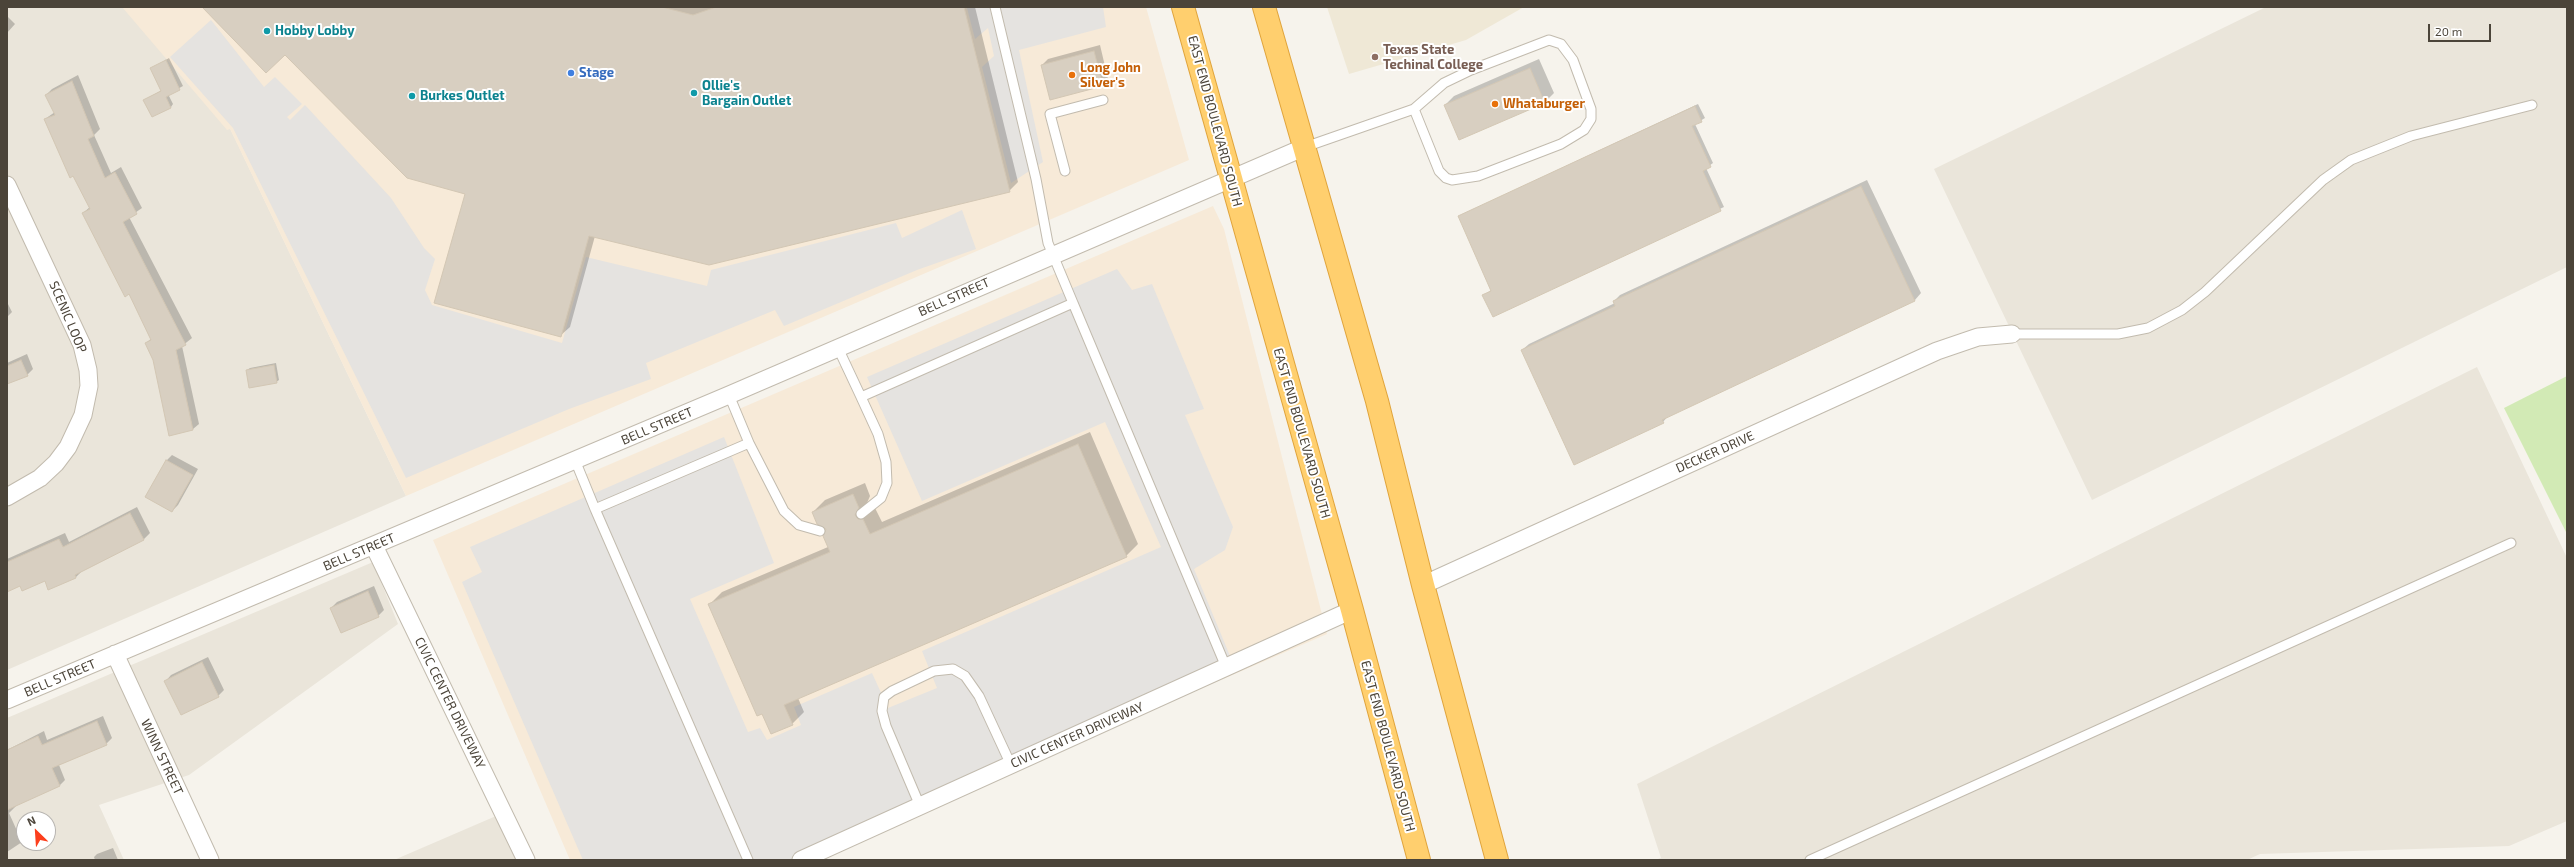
<!DOCTYPE html>
<html>
<head>
<meta charset="utf-8">
<style>
  body { margin:0 }
  #map { position:relative; width:2574px; height:867px; overflow:hidden; background:#f6f3ec; font-family:"Exo 2",sans-serif }
  canvas { display:block }
  .frame { position:absolute; inset:0; border:8px solid #4b4439; pointer-events:none }
  .north { position:absolute; left:16px; top:811px; width:40px; height:40px; box-sizing:border-box; background:#fff; border:1px solid #b7b4b0; border-radius:50%; rotate:335deg; font-size:11px; font-weight:700; line-height:16px; text-align:center; color:#4b4439 }
  .north::after { content:''; display:block; margin:auto; width:14px; height:18px; background:#fc3f1d; clip-path:polygon(50% 0,100% 100%,50% 72%,0 100%) }
  .scale { position:absolute; left:2428px; top:24px; width:63px; height:18px; box-sizing:border-box; border:2px solid #4b4439; border-top:0; padding-left:5px; font-size:12px; line-height:14px; white-space:nowrap; color:#4b4439; -webkit-text-stroke:3px #fff; paint-order:stroke }
</style>
</head>
<body>
<div id="map">
<canvas width="2574" height="867"></canvas>
<div class="frame"></div>
<div class="north">N</div>
<div class="scale">20 m</div>
</div>
<script>
const ctx = document.querySelector('canvas').getContext('2d');
ctx.lineJoin = 'round';
function fill(path, color) {
  ctx.fillStyle = color;
  ctx.fill(path, 'evenodd');
}
function shape(rows) {
  const path = new Path2D();
  for (const r of rows) {
    path.moveTo(r[0], r[1]);
    for (let i = 2; i < r.length; i += 2) path.lineTo(r[i], r[i + 1]);
  }
  return path;
}
function strokePath(path, color, width, dash) {
  ctx.strokeStyle = color;
  ctx.lineWidth = width;
  ctx.lineCap = dash ? 'butt' : 'round';
  ctx.setLineDash(dash || []);
  ctx.stroke(path);
}
function drawText(font, color, halo, rows, align = 'center') {
  ctx.font = font + ' "Exo 2",sans-serif';
  ctx.lineWidth = 4;
  ctx.setLineDash([]);
  ctx.textBaseline = 'middle';
  ctx.strokeStyle = halo;
  ctx.fillStyle = color;
  for (const [text, x, y, turn = 0] of rows) {
    ctx.save();
    ctx.translate(x, y);
    ctx.rotate((+turn || 0) * Math.PI / 180);
    ctx.textAlign = isNaN(turn) ? turn : align;
    if (halo) ctx.strokeText(text, 0, 0);
    ctx.fillText(text, 0, 0);
    ctx.restore();
  }
}
fill(shape([
  [7,7,126,7,230,128,406,496,7,670],
  [2266,7,2567,7,2567,267,2092,500,1934,169],
  [2477,367,2567,558,2567,821,2509,846,2260,854,2247,860,1655,860,1661,858,1637,784],
  [373,562,398,624,189,775,99,805,124,860,7,860,7,718],
  [24,819,48,819,48,843,24,843],
  [496,816,517,860,394,860]
]), '#eae5da');
fill(shape([
  [122,7,1146,7,1189,160,406,496,230,129,227,130],
  [1213,206,1224,229,1327,634,805,860,570,860,433,540]
]), '#f7ead8');
fill(shape([
  [1327,7,1524,7,1466,40,1349,74]
]), '#efe8d6');
fill(shape([
  [2567,376,2567,534,2504,408]
]), '#d2eab5');
fill(shape([
  [969,7,1103,7,1106,27,1019,50,1043,162,1011,183,982,67,994,56,988,28,975,39,967,8],
  [211,20,264,87,275,77,302,104,287,117,290,120,305,105,391,198,424,248,435,259,425,290,432,305,562,343,586,257,707,286,711,270,896,223,902,238,962,210,976,249,917,270,784,326,775,310,646,363,651,379,569,409,406,478,233,128,170,57],
  [1117,269,1132,290,1152,284,1204,409,1185,415,1233,527,1225,550,1194,569,1235,668,791,860,583,860,462,582,482,572,470,547,724,437,774,563,690,599,748,732,760,728,767,740,801,725,794,707,872,673,888,708,937,688,922,651,1161,547,1105,422,922,501,867,377]
]), '#e5e3e0');
fill(shape([
  [203,7,975,7,1018,182,1009,191,595,236,570,327,560,336,466,193,285,53],
  [7,16,15,24,7,33],
  [1100,45,1108,79,1102,85,1042,65,1048,59],
  [169,58,183,86,168,94,173,104,171,107,152,116,144,100,162,90,151,69],
  [1539,59,1554,93,1545,102,1460,139,1445,105,1454,96],
  [78,75,100,129,94,135,111,173,121,167,142,208,129,217,192,338,182,346,199,424,193,429,146,343,152,338,129,293,83,213,90,207,45,119,55,112,46,95,52,89],
  [1698,104,1705,118,1695,124,1713,163,1706,168,1724,207,1493,315,1484,295,1491,290,1459,216],
  [1867,180,1921,293,1915,300,1669,415,1663,422,1522,350,1529,344,1615,303,1614,301,1620,295],
  [7,302,12,312,7,317],
  [27,354,33,369,27,375,7,383,7,363],
  [276,363,279,380,276,382,247,370,250,368],
  [1090,432,1138,544,1126,556,798,698,804,712,792,724,710,604,722,592,828,547,827,529,813,512,825,500,865,483,870,496,867,503,871,508,875,508,882,522],
  [172,455,198,469,178,505,172,511,166,461],
  [137,507,150,533,144,539,82,571,76,577,45,580,20,585,7,591,7,559,65,533,69,542],
  [374,586,384,610,378,616,331,608,337,602],
  [208,657,224,690,218,696,165,682,171,675],
  [103,716,112,738,106,744,59,765,65,780,60,785,18,804,9,813,22,842,7,852,7,750,44,731,47,740],
  [113,848,118,860,95,860,94,857,97,854]
]), '#0003');
const building = shape([
  [202,7,662,7,693,15,716,7,964,7,1010,192,709,265,589,236,561,337,434,303,465,194,407,178,285,55,266,73,202,7],
  [1094,51,1103,86,1050,100,1041,65,1094,51],
  [166,60,180,90,166,97,171,108,152,117,143,100,161,91,150,68,166,60],
  [1530,68,1545,103,1459,140,1444,105,1530,68],
  [72,81,94,136,88,139,105,178,115,172,137,214,123,222,186,345,176,350,193,430,169,436,153,360,145,343,151,340,129,294,125,297,82,213,90,209,73,176,70,178,44,119,55,115,45,95,72,81],
  [1695,106,1702,122,1692,126,1711,167,1703,171,1721,211,1493,317,1482,295,1491,291,1458,216,1695,106],
  [1861,186,1915,301,1662,420,1664,423,1574,465,1521,350,1615,306,1613,301,1861,186],
  [21,360,28,376,7,384,7,366,21,360],
  [274,365,277,383,249,388,246,370,274,365],
  [1078,444,1127,557,784,705,793,725,771,734,762,714,757,716,708,604,830,552,823,536,826,529,817,524,812,512,853,494,859,508,855,515,858,519,863,519,870,534,1078,444],
  [166,460,193,475,172,512,145,497,166,460],
  [130,513,144,540,75,575,76,578,48,590,45,581,22,591,20,586,7,592,7,562,59,539,63,547,130,513],
  [368,591,379,617,341,633,330,608,368,591],
  [202,662,219,697,181,715,164,681,202,662],
  [97,721,107,745,52,768,60,786,7,810,7,750,38,736,42,745,97,721]
]);
fill(building, '#d8cfc1');
strokePath(building, '#d3c7b4', 1);
const lane = shape([
  [1305,147,1414,109,1444,83,1471,70,1549,40,1561,44,1573,60,1591,109,1591,119,1584,130,1561,144,1478,176,1452,180,1446,178,1439,171,1414,109],
  [1065,171,1050,114,1103,100],
  [1073,303,1226,667],
  [2012,334,2118,334,2148,328,2182,310,2205,292,2323,180,2351,160,2411,136,2532,105],
  [838,348,861,397,1073,303,1048,243,1036,179,995,7],
  [861,397,878,434,886,462,887,483,881,498,861,514],
  [749,443,784,511,799,525,820,531],
  [575,460,595,509,749,443,729,395],
  [595,509,748,860],
  [920,806,886,726,882,711,884,697,892,691,934,671,953,669,965,676,979,696,1011,765],
  [1810,860,2511,543]
]);
const street = shape([
  [7,185,82,345,88,370,89,386,83,415,68,447,56,463,40,478,7,497],
  [374,546,526,860],
  [1423,585,1937,351,1978,337,2012,334],
  [115,654,210,860],
  [7,700,729,395,1305,147],
  [801,860,1352,610]
]);
const highway = shape([
  [1183,7,1352,610,1419,860],
  [1264,7,1377,401,1423,585,1497,860]
]);
strokePath(lane, '#c2bbae', 11);
strokePath(street, '#c2bbae', 19);
strokePath(highway, '#e0a43c', 24);
strokePath(lane, '#fff', 9);
strokePath(street, '#fff', 17);
strokePath(highway, '#ffcf6e', 22);
for (const [x, y, r, color] of [
  [267,31,4,"#0f9aa8"],
  [1375,57,4,"#8d6e63"],
  [571,73,4,"#3f7fe0"],
  [1072,75,4,"#e8710a"],
  [694,93,4,"#0f9aa8"],
  [412,96,4,"#0f9aa8"],
  [1495,104,4,"#e8710a"]
]) {
  const dot = new Path2D();
  dot.arc(x, y, r, 0, 2 * Math.PI);
  ctx.fillStyle = color;
  ctx.fill(dot);
  strokePath(dot, '#fff', 1.5);
}
drawText('bold 13px', '#0d838f', '#fff', [
  ["Hobby Lobby",275,31],
  ["Ollie's",702,86],
  ["Bargain Outlet",702,101],
  ["Burkes Outlet",420,96]
], 'left');
drawText('bold 13px', '#785e54', '#fff', [
  ["Texas State",1383,50],
  ["Techinal College",1383,65]
], 'left');
drawText('bold 13px', '#c56008', '#fff', [
  ["Long John",1080,68],
  ["Silver's",1080,83],
  ["Whataburger",1503,104]
], 'left');
drawText('bold 13px', '#366cbe', '#fff', [
  ["Stage",579,73]
], 'left');
drawText('13px', '#4b4439', '#fff', [
  ["EAST END BOULEVARD SOUTH",1215,121,75],
  ["BELL STREET",954,297,-24],
  ["SCENIC LOOP",68,317,67],
  ["BELL STREET",657,426,-23],
  ["EAST END BOULEVARD SOUTH",1302,433,74],
  ["DECKER DRIVE",1715,452,-24],
  ["BELL STREET",359,552,-23],
  ["BELL STREET",60,678,-23],
  ["CIVIC CENTER DRIVEWAY",450,703,64],
  ["CIVIC CENTER DRIVEWAY",1077,735,-24],
  ["EAST END BOULEVARD SOUTH",1388,746,75],
  ["WINN STREET",162,757,65]
]);
</script>
</body>
</html>
